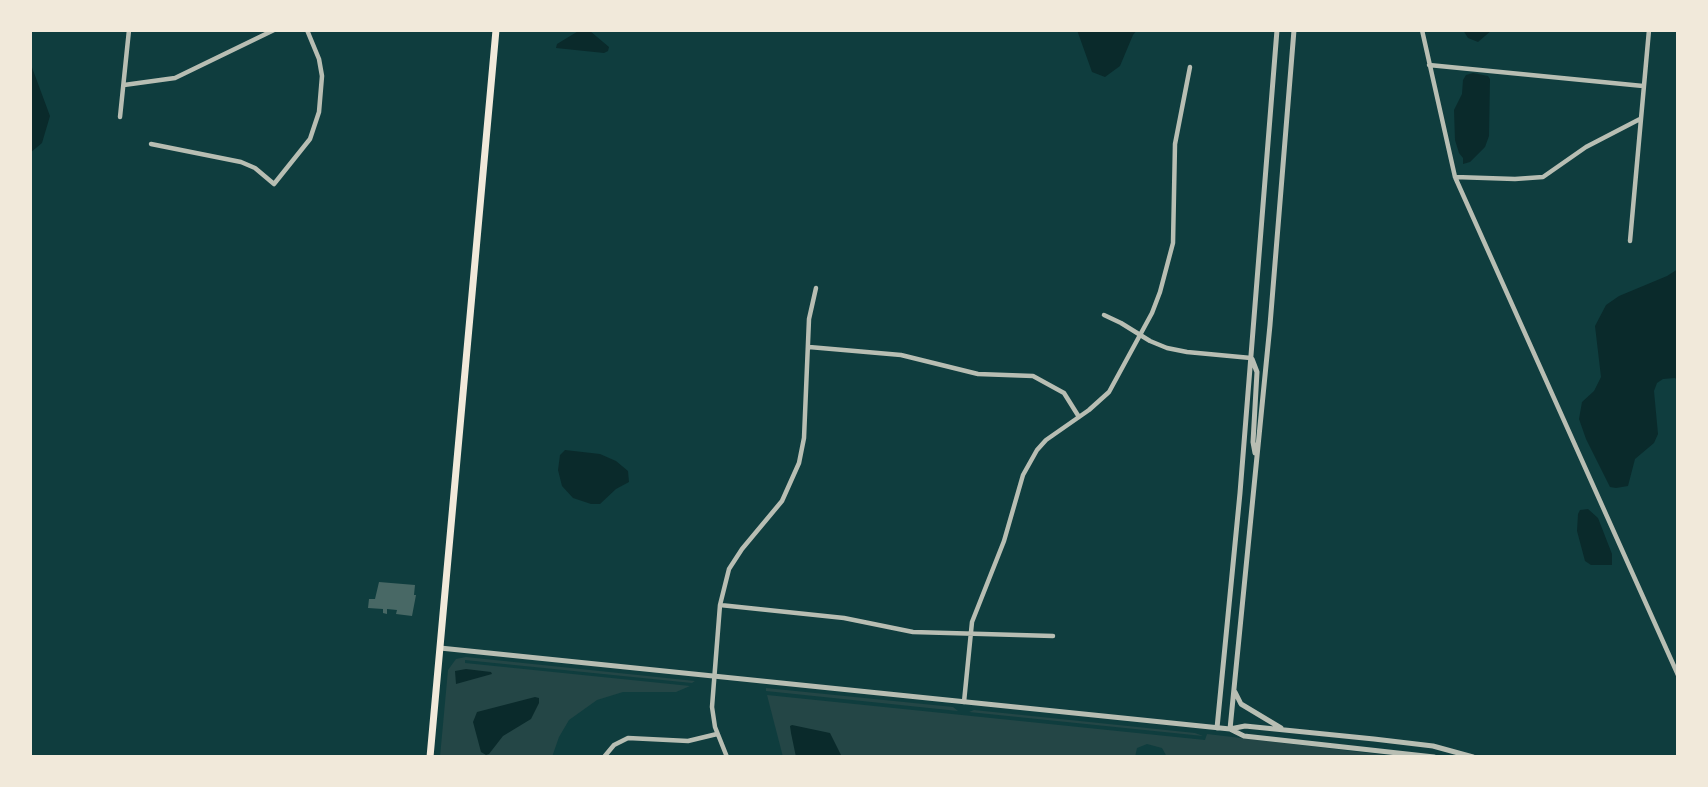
<!DOCTYPE html>
<html>
<head>
<meta charset="utf-8">
<style>
  body { margin:0 }
  #map { position:relative; width:1708px; height:787px; overflow:hidden; background:#0f3d3e; font-family:Karla,sans-serif }
  canvas { display:block }
  .frame { position:absolute; inset:0; border:32px solid #f1e9da; pointer-events:none }
</style>
</head>
<body>
<div id="map">
<canvas width="1708" height="787"></canvas>
<div class="frame"></div>
</div>
<script>
const ctx = document.querySelector('canvas').getContext('2d');
ctx.lineJoin = 'round';
function fill(path, color) {
  ctx.fillStyle = color;
  ctx.fill(path, 'evenodd');
}
function shape(rows) {
  const path = new Path2D();
  for (const r of rows) {
    path.moveTo(r[0], r[1]);
    for (let i = 2; i < r.length; i += 2) path.lineTo(r[i], r[i + 1]);
  }
  return path;
}
function strokePath(path, color, width, dash) {
  ctx.strokeStyle = color;
  ctx.lineWidth = width;
  ctx.lineCap = dash ? 'butt' : 'round';
  ctx.setLineDash(dash || []);
  ctx.stroke(path);
}
fill(shape([
  [466,657,695,681,692,683,465,660,465,663,690,686,676,692,623,692,597,700,569,720,559,737,552,757,440,757,448,670,456,659],
  [766,688,953,707,958,711,766,691],
  [767,695,1205,740,1207,734,1402,757,1167,757,1162,748,1147,744,1137,748,1135,757,783,757],
  [974,710,1195,733,1203,736,969,712]
]), '#244646');
fill(shape([
  [580,30,590,31,609,47,608,51,604,53,556,48,557,44],
  [1077,30,1137,30,1133,35,1120,66,1105,77,1092,72],
  [1463,30,1492,30,1478,42,1468,38],
  [30,62,50,116,42,143,30,153],
  [1473,73,1488,76,1490,79,1489,136,1485,147,1470,162,1463,164,1463,158,1459,153,1455,140,1454,110,1462,94,1463,80,1466,75],
  [1678,269,1678,381,1675,378,1663,379,1657,383,1654,391,1658,434,1654,443,1635,459,1628,486,1616,488,1610,487,1586,439,1579,419,1582,402,1594,391,1601,377,1595,326,1606,305,1619,296,1667,276],
  [565,450,600,454,616,461,628,471,629,482,616,489,600,504,591,504,573,498,562,486,558,470,560,455],
  [1588,509,1598,518,1612,554,1612,565,1591,565,1585,561,1577,531,1578,514,1580,510],
  [466,669,491,672,492,674,456,684,455,671],
  [535,697,539,698,539,703,531,719,503,736,489,754,486,755,481,752,473,722,477,712],
  [792,725,830,733,842,757,821,755,796,757,791,733,790,726]
]), '#0a2a2b');
fill(shape([
  [379,582,415,585,414,595,416,595,412,616,396,614,397,610,387,609,387,614,383,613,383,609,368,608,369,599,375,599]
]), '#486865');
strokePath(shape([
  [1422,30,1455,177,1678,675],
  [1429,65,1643,86],
  [124,85,175,78,274,30],
  [120,117,129,30],
  [151,144,241,162,255,168,274,184,310,139,319,112,322,76,319,59,307,30],
  [1455,177,1515,179,1543,177,1586,147,1640,119],
  [1630,241,1649,30],
  [816,288,809,319,804,438,799,463,782,501,742,549,729,569,720,605,844,618,913,632,1053,636],
  [1104,315,1121,323,1150,341,1167,348,1187,352,1251,358],
  [809,347,901,355,978,374,1033,376,1064,393,1079,417],
  [720,605,712,707,715,727,727,757],
  [964,702,972,622,1004,541,1023,475,1037,450,1046,440,1089,410,1109,392,1152,313,1160,292,1173,243,1175,144,1190,67],
  [604,757,614,745,628,738,688,741,717,734]
]), '#b8beb3', 4.5);
strokePath(shape([
  [1252,359,1257,372,1253,442,1255,453],
  [440,648,1230,729,1245,726,1374,739,1433,746,1473,757],
  [1235,692,1241,704,1281,728],
  [1217,728,1240,493,1277,30],
  [1230,729,1270,325,1294,30],
  [1230,729,1244,736,1434,757]
]), '#b8beb3', 5);
strokePath(shape([
  [430,757,496,30]
]), '#f1e9da', 7);
</script>
</body>
</html>
